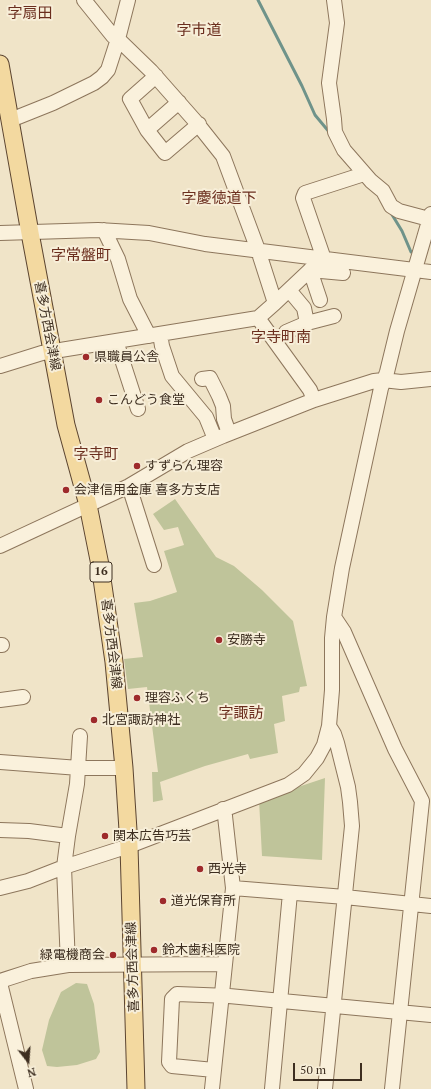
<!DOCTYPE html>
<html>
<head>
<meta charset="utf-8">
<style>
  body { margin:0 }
  #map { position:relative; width:431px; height:1089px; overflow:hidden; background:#f0e4c8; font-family:"PT Serif",serif }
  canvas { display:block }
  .north { position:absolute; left:8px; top:1041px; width:40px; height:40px; -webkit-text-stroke:3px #f7eed8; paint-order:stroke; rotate:163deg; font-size:11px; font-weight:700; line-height:16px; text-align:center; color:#3d2e20 }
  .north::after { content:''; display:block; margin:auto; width:14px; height:18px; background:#3d2e20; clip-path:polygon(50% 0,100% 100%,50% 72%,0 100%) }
  .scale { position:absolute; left:293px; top:1063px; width:69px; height:18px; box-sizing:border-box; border:2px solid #3d2e20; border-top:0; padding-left:5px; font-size:12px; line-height:14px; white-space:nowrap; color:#3d2e20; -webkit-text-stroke:3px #f7eed8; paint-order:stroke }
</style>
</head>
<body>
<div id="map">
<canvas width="431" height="1089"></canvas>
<div class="north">N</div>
<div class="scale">50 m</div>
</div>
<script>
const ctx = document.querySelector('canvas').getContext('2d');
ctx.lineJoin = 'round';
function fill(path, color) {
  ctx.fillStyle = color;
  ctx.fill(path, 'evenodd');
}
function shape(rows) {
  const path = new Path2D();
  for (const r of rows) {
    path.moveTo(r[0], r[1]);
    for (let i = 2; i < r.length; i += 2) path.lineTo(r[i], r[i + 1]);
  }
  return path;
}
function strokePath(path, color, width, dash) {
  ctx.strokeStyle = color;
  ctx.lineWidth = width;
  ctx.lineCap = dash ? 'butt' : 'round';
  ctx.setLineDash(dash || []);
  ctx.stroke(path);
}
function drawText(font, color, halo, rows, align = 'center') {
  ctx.font = font + ' "PT Serif","Noto Sans JP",serif';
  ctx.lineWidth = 4;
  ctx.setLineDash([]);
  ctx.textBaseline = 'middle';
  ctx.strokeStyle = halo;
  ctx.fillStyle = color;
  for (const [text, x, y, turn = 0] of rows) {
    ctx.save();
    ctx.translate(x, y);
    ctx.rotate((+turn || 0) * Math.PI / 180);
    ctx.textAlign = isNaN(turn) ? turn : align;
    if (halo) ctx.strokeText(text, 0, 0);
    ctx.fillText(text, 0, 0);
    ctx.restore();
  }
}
fill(shape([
  [175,499,216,557,234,566,262,590,293,621,307,686,300,687,299,692,282,696,285,721,274,724,278,753,250,759,248,754,205,766,160,782,163,800,153,802,152,772,158,772,147,687,128,689,124,659,143,657,134,603,150,601,177,592,164,551,184,545,178,527,164,530,153,514],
  [325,778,322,860,262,856,259,800],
  [76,983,87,984,94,1004,100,1052,96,1059,77,1065,57,1067,47,1066,42,1050,49,1020,61,992]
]), '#bfc49a');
strokePath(shape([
  [258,0,302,86,315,115,330,133],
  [391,213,402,231,411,252]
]), '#6f938a', 3);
const minor = shape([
  [84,0,113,36,118,39,151,71,196,122,223,156,258,250,275,303],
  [334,0,337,23,329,83,334,119,335,132,344,150,371,181,383,191,391,206,399,211,429,219],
  [156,76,130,99,147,130,165,153,199,124],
  [10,118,18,117,53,103,94,83,102,77,108,70,118,39,128,0],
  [147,130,179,102],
  [104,230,118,259,130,299,149,336],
  [0,233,98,230,149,233,205,244,431,272],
  [324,259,303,198,305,193,364,174],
  [310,270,320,300],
  [289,290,304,308,307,323],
  [258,318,310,390,314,400],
  [286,332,307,323,334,316],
  [160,334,162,346,172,376,206,417,215,439],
  [116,341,138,409],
  [0,366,42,353,258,318,275,303,310,270,343,273],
  [202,379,210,378,219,396,223,406,224,419,229,433],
  [129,486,154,565],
  [0,546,129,486,188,451,223,436,314,400,374,381,383,380,401,382,431,379],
  [334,617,344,632,395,749,422,801,392,1089],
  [0,645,2,645],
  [0,700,23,697],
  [0,762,79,768,124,768],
  [0,830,29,831,68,836],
  [0,888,28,881,64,867,129,846,288,785,304,774,317,758,324,745,329,726,332,690,332,638,334,617,342,568,381,388,387,372,397,331,431,214],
  [233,888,345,897,431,906],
  [68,965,64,867,68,836,77,784,80,736],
  [0,981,31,971,68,965,225,964],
  [0,983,26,1089],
  [214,1070,172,1066,169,1062,172,999,177,994,229,996,431,1015],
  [212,1089,233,888,225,816,223,809],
  [272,1089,290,893],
  [325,1089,352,826,350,802,348,787,337,743,334,734,329,726]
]);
const major = shape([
  [0,64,30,233,66,425,88,505,100,565,114,662,124,768,129,846,136,1089]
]);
strokePath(minor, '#8d765c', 16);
strokePath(major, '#5b4430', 19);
strokePath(minor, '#faf1dc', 14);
strokePath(major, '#f3d9a0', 17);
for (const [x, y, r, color] of [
  [86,357,4,"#9e2a2b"],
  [99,400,4,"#9e2a2b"],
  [137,466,4,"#9e2a2b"],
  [66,490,4,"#9e2a2b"],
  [219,640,4,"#9e2a2b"],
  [137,698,4,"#9e2a2b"],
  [94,720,4,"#9e2a2b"],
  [105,836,4,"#9e2a2b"],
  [200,869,4,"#9e2a2b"],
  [163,901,4,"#9e2a2b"],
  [154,950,4,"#9e2a2b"],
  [113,955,4,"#9e2a2b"]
]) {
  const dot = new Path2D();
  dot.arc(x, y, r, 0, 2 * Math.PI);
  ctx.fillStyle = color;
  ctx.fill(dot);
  strokePath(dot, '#f7eed8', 1.5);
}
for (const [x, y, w] of [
  [101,572,22]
]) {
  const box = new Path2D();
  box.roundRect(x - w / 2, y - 10, w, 20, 3);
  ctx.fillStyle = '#f7eed8';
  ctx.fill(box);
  strokePath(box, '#3d2e20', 1);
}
drawText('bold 12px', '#3d2e20', null, [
  ["16",101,572]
]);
drawText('13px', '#3d2e20', '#f7eed8', [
  ["喜多方西会津線",47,326,79],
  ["喜多方西会津線",111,644,83],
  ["喜多方西会津線",133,967,-92]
]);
drawText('13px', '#3d2e20', '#f7eed8', [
  ["県職員公舎",94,357],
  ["こんどう食堂",107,400],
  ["すずらん理容",145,466],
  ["会津信用金庫 喜多方支店",74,490],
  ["安勝寺",227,640],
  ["理容ふくち",145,698],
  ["北宮諏訪神社",102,720],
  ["関本広告巧芸",113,836],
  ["西光寺",208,869],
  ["道光保育所",171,901],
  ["鈴木歯科医院",162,950],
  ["緑電機商会",105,955,"right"]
], 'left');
drawText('15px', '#6b2e1e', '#f7eed8', [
  ["字扇田",30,14],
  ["字市道",199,31],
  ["字慶徳道下",219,199],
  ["字常盤町",81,256],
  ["字寺町南",281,338],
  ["字寺町",96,455],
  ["字諏訪",241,714]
]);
</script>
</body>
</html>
